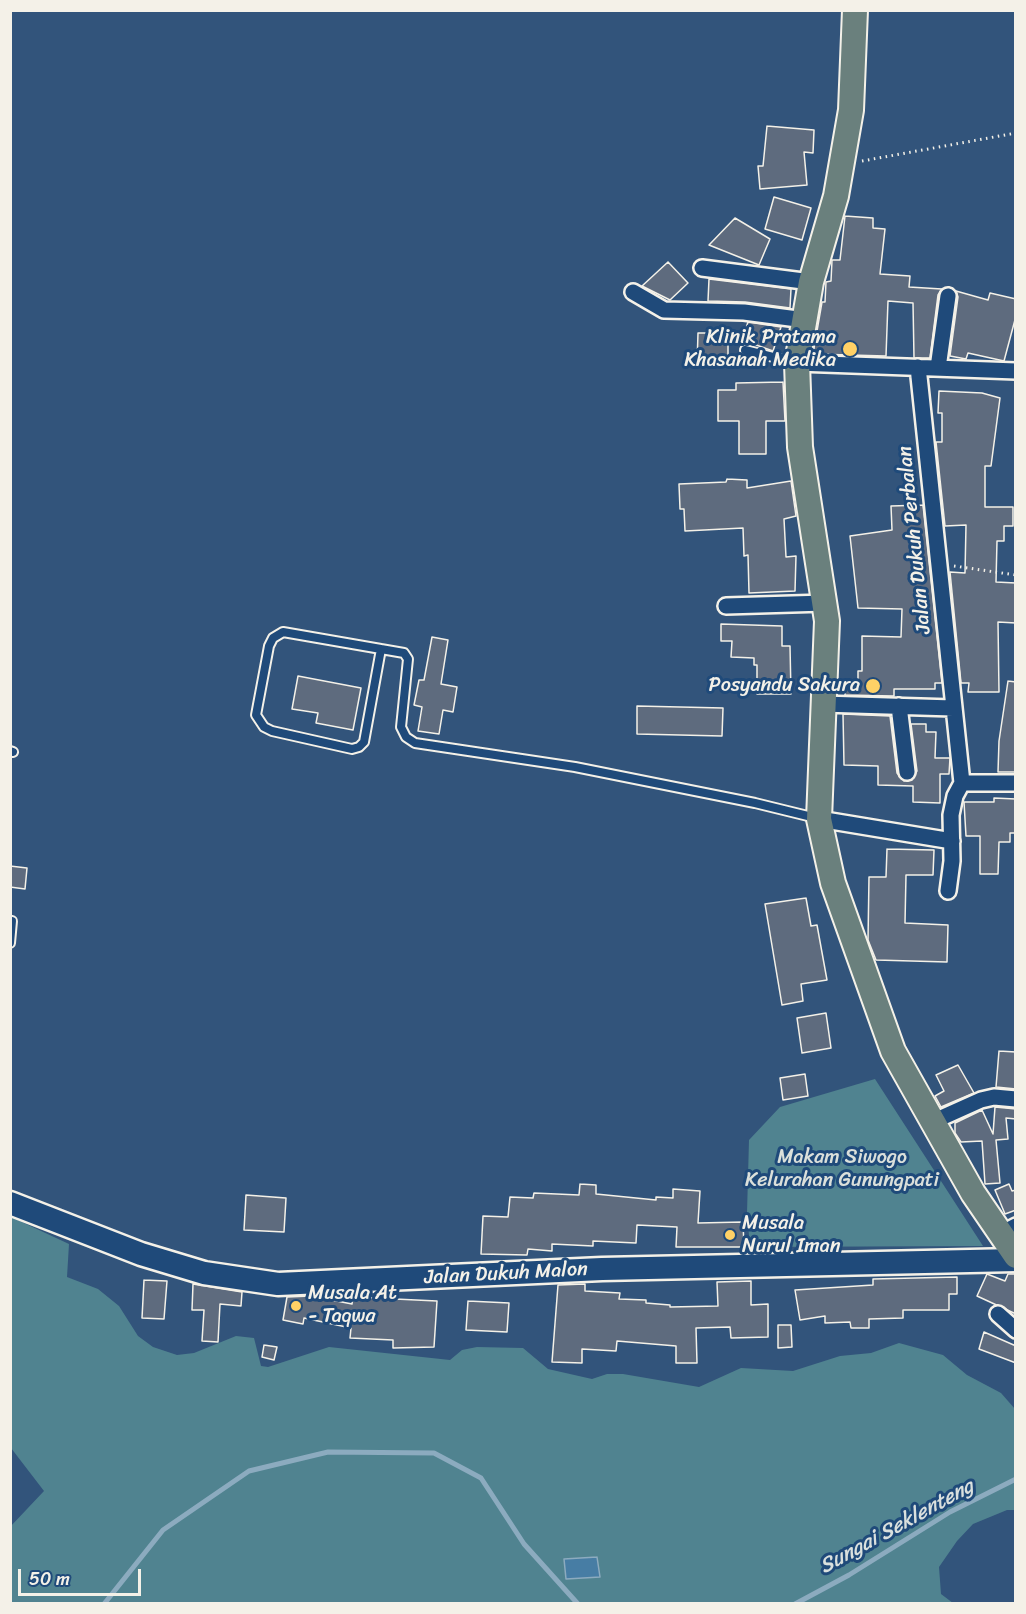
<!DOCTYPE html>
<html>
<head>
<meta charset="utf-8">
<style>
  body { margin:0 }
  #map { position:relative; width:1026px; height:1614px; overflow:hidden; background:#32547b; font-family:Sriracha,sans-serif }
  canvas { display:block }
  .frame { position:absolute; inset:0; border:12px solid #f4f1e8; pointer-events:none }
  .scale { position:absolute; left:18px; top:1569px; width:123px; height:27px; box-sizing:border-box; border:3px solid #f4f1e8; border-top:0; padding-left:8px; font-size:18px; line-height:21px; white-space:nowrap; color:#f4f1e8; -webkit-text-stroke:4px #1f4a7a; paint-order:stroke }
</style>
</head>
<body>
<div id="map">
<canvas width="1026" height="1614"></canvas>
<div class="frame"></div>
<div class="scale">50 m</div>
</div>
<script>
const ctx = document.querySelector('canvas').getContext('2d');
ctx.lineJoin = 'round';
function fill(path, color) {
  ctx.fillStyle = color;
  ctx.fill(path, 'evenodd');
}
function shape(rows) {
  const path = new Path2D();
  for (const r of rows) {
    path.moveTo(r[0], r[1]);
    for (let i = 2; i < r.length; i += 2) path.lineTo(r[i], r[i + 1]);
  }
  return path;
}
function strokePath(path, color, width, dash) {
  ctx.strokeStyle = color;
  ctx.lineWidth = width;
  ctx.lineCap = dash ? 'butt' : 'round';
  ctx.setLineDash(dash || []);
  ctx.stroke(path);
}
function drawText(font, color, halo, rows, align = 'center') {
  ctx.font = font + ' Sriracha,sans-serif';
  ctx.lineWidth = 6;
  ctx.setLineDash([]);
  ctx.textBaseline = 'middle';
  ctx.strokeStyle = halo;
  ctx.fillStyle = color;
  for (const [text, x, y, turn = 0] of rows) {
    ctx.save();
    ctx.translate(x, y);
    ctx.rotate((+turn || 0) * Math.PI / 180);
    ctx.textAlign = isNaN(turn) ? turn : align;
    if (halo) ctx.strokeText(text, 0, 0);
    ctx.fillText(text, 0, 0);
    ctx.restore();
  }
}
fill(shape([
  [875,1079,983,1246,750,1247,747,1213,749,1140,780,1107],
  [11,1217,69,1244,67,1277,98,1289,119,1306,138,1336,153,1347,177,1355,194,1353,236,1336,254,1338,261,1366,268,1367,329,1347,450,1360,462,1350,477,1347,523,1348,548,1369,592,1379,607,1374,623,1374,699,1387,741,1368,793,1371,840,1356,871,1353,899,1343,943,1355,967,1375,1001,1393,1015,1409,1015,1510,1007,1510,973,1524,957,1541,939,1567,941,1594,953,1603,11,1603,10,1527,44,1491,11,1448]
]), '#508390');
const water = shape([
  [597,1557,600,1577,566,1579,564,1559,597,1557]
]);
fill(water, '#477da4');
strokePath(water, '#8cabbf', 1.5);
strokePath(shape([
  [104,1604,163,1530,249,1471,328,1452,434,1453,481,1478,524,1544,578,1604],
  [795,1604,849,1575,950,1512,1016,1479]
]), '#8cabbf', 5);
const building = shape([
  [767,126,814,130,813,153,804,152,807,185,760,189,758,166,763,166,767,126],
  [774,197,811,208,802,240,765,229,774,197],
  [845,216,873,218,873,228,885,229,880,274,910,276,909,287,942,289,938,295,930,358,914,358,913,303,888,301,886,356,813,354,822,302,825,302,826,282,831,281,832,260,840,260,845,216],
  [735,218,770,239,759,265,709,245,735,218],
  [668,262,688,283,670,300,642,286,668,262],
  [709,279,791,289,790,308,745,302,708,301,709,279],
  [956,291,988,300,990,293,1016,299,1016,316,1004,361,968,353,966,359,950,356,958,297,956,291],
  [748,322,781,327,773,351,742,340,748,322],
  [698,333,719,333,719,343,728,343,728,366,697,365,698,333],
  [783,382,785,421,766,421,766,454,739,454,739,421,718,421,718,390,736,390,736,383,783,382],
  [939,391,982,393,1000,398,991,466,985,466,985,507,1013,507,1013,526,1004,526,1004,541,997,541,996,582,1016,583,1016,623,998,622,999,692,968,692,969,683,961,683,950,572,965,573,966,525,945,526,936,442,942,442,942,413,938,413,939,391],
  [727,479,747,480,747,488,791,481,796,516,784,519,786,557,796,556,795,591,749,593,748,555,744,556,743,528,685,531,684,509,680,509,679,484,726,482,727,479],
  [923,505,942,683,935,683,935,689,894,689,894,696,845,695,845,686,858,686,858,671,862,671,862,636,901,637,902,609,858,608,850,536,892,530,891,506,923,505],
  [721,624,782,626,782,646,790,646,791,694,757,694,757,665,754,665,754,658,731,657,732,641,721,641,721,624],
  [432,637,448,640,441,684,457,687,453,712,443,710,439,734,418,731,422,707,414,705,419,680,424,680,432,637],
  [298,676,361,688,353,730,316,723,318,713,292,709,298,676],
  [1008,681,1016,682,1016,772,998,772,999,741,1008,681],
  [637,706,723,708,722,736,637,734,637,706],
  [843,714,890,716,897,773,904,781,912,780,917,771,911,724,926,724,926,732,936,732,935,758,950,758,949,774,940,774,940,803,913,802,913,786,878,785,878,766,844,765,843,714],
  [994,798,1016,799,1016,833,1010,833,1010,842,999,842,998,874,980,874,980,836,966,836,964,802,994,802,994,798],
  [887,849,934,850,933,875,906,875,905,923,948,925,947,962,876,960,868,940,869,877,886,877,887,849],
  [10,866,27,868,25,889,10,887,10,866],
  [806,898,811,926,817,925,827,980,801,984,803,1001,782,1005,765,904,806,898],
  [826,1013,831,1048,802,1053,797,1018,826,1013],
  [999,1051,1016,1052,1016,1089,996,1087,999,1051],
  [958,1065,974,1093,941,1107,935,1096,944,1091,936,1075,958,1065],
  [805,1074,808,1096,783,1100,780,1078,805,1074],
  [995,1107,1016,1109,1016,1119,1006,1118,1008,1139,996,1140,1000,1183,985,1184,982,1141,961,1142,955,1133,955,1123,982,1110,993,1134,995,1107],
  [580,1184,596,1185,596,1194,656,1200,656,1197,673,1198,673,1189,700,1191,698,1223,743,1222,744,1247,676,1247,677,1227,637,1225,636,1243,593,1241,593,1246,552,1244,552,1251,528,1249,527,1255,481,1254,483,1216,508,1217,510,1197,533,1198,534,1193,579,1195,580,1184],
  [1009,1184,1012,1191,1016,1190,1016,1210,1005,1214,995,1190,1009,1184],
  [246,1195,286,1198,284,1232,244,1230,246,1195],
  [987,1274,1005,1281,1008,1274,1016,1274,1016,1314,977,1296,987,1274],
  [957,1277,957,1294,949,1294,949,1310,903,1310,903,1318,869,1319,869,1328,851,1328,850,1322,825,1323,825,1316,800,1320,795,1290,873,1285,873,1279,957,1277],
  [144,1280,167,1281,164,1319,142,1318,144,1280],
  [751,1281,751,1305,768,1304,768,1337,731,1338,730,1327,696,1328,697,1363,676,1363,676,1346,617,1341,616,1351,582,1349,582,1363,552,1362,558,1285,585,1284,585,1291,620,1293,619,1299,646,1300,646,1303,670,1305,670,1307,718,1306,717,1282,751,1281],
  [193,1284,242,1292,241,1306,220,1304,218,1342,202,1341,204,1310,192,1310,193,1284],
  [311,1296,352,1304,353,1297,437,1301,434,1347,393,1348,393,1340,350,1338,351,1328,304,1318,303,1324,283,1320,287,1297,311,1296],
  [468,1301,509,1303,507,1332,466,1330,468,1301],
  [778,1325,791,1325,792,1347,778,1348,778,1325],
  [984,1332,1016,1346,1016,1363,979,1349,984,1332],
  [264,1345,277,1347,274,1360,262,1357,264,1345]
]);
fill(building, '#5e6b7e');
strokePath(building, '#f4f1e8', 1.5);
const lane = shape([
  [745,350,793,362],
  [381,649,364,742,359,747,352,749,272,731,264,727,256,715,269,646,273,638,283,632,404,653,408,659,401,727,406,737,415,743,575,767,755,803,816,818],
  [10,751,13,752],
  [10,943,12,921]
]);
const street = shape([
  [702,268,811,282],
  [633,292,664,310,744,312,805,320],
  [797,363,1016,371],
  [918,367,962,783],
  [938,368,948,296],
  [726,606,825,603],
  [822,704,953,708],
  [899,706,907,772],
  [962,783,1016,783],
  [819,819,952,841],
  [948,891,952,861,951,815,955,796,962,783],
  [932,1122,981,1100,994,1097,1016,1099],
  [999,1235,1016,1226],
  [998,1314,1016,1330]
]);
const secondary = shape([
  [10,1203,141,1254,204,1273,278,1284,602,1269,1016,1260]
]);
const primary = shape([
  [855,10,851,110,836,196,811,282,797,363,800,447,827,621,819,819,833,883,893,1051,973,1193,1016,1256]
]);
strokePath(lane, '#f4f1e8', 12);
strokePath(street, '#f4f1e8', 20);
strokePath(secondary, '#f4f1e8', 27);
strokePath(primary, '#f4f1e8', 28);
strokePath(shape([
  [862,161,1016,133],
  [954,566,1016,575]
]), '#f4f1e8', 3, [1.5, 4.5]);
strokePath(lane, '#1f4a7a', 8);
strokePath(street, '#1f4a7a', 15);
strokePath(secondary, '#1f4a7a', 22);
strokePath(primary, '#6a807d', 24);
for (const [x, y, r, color] of [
  [850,349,8,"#ffd166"],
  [873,686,8,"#ffd166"],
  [730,1235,6,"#ffd166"],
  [296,1306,6,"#ffd166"]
]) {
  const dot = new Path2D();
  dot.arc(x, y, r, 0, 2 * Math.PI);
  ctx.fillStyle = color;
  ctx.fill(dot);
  strokePath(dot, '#1f4a7a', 2);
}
drawText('20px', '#f4f1e8', '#1f4a7a', [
  ["Klinik Pratama",836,338],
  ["Khasanah Medika",836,361],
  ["Posyandu Sakura",860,686],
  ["Musala",742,1224,"left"],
  ["Nurul Iman",742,1247,"left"],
  ["Musala At",308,1294,"left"],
  ["- Taqwa",308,1317,"left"]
], 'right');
drawText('20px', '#f4f1e8', '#1f4a7a', [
  ["Jalan Dukuh Perbalan",915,540,-96],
  ["Jalan Dukuh Malon",506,1274,-3]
]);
drawText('20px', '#dbe0db', '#1f4a7a', [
  ["Makam Siwogo",842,1158],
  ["Kelurahan Gunungpati",842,1181]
]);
drawText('italic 21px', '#dae0de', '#1f4a7a', [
  ["Sungai Seklenteng",897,1527,-29]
]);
</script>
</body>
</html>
